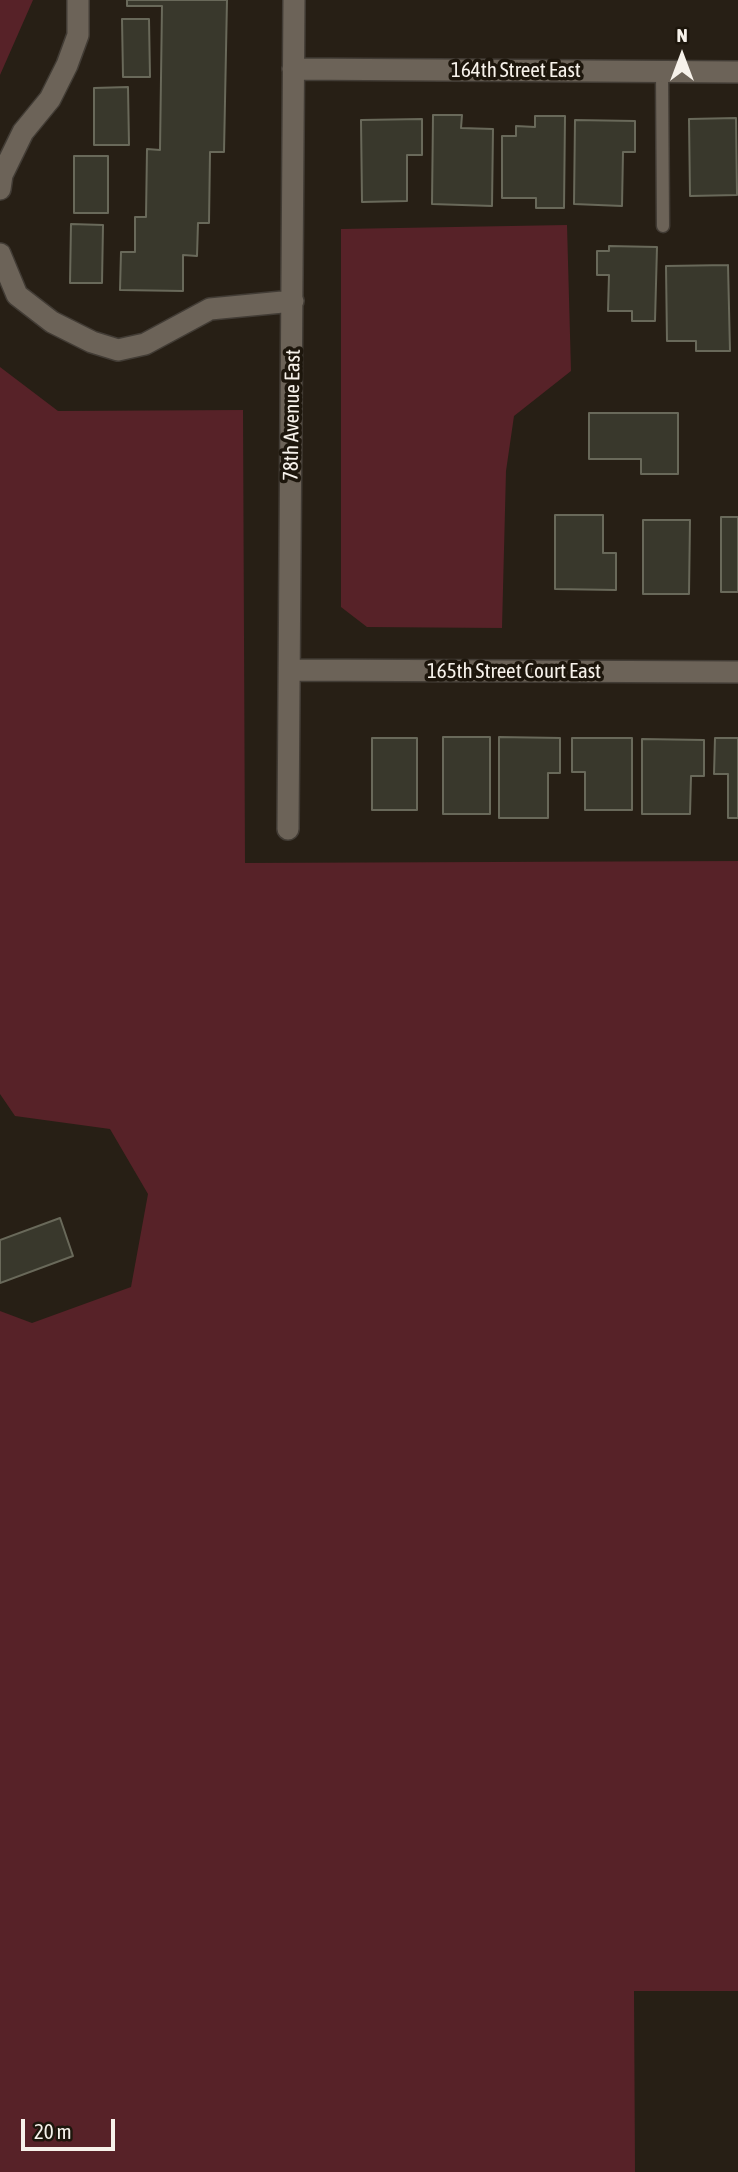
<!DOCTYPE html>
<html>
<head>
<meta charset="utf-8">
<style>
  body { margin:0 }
  #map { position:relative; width:738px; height:2172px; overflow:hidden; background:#271f15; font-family:"Asap Condensed",sans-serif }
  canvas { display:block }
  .north { position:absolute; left:647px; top:21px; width:70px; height:70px; -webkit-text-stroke:5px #1d160c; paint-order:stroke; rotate:0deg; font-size:19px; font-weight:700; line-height:28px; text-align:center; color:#f7f2eb }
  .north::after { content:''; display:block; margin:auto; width:24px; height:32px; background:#f7f2eb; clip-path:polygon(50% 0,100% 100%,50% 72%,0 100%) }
  .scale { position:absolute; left:21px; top:2119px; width:94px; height:32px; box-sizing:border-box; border:4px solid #f7f2eb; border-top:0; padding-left:9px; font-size:21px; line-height:24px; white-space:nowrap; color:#f7f2eb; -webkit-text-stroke:5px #1d160c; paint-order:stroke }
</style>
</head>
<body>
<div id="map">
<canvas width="738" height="2172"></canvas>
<div class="north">N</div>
<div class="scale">20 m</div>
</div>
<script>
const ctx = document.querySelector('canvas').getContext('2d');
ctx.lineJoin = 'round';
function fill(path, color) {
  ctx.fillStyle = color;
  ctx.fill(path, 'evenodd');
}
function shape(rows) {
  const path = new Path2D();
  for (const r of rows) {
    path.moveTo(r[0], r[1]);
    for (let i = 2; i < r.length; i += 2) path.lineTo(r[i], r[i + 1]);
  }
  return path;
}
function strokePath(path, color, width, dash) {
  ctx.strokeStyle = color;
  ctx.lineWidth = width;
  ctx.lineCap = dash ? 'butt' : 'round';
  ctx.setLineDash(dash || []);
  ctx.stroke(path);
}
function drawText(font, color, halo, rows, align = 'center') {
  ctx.font = font + ' "Asap Condensed",sans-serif';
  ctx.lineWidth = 7;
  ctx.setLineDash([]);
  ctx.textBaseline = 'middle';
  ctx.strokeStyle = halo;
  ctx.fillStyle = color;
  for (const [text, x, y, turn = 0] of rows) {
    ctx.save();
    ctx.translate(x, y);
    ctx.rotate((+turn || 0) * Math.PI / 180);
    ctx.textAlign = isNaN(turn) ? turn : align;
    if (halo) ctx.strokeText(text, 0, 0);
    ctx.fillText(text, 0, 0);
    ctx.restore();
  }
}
fill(shape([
  [0,0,33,0,0,75],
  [567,225,571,371,514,416,506,471,502,628,367,627,341,607,341,229],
  [0,367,58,411,243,410,245,863,738,861,738,1991,634,1991,635,2172,0,2172,0,1311,32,1323,131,1287,148,1194,110,1129,15,1116,0,1094]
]), '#572228');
const building = shape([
  [127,0,227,0,224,152,210,152,209,223,198,223,197,256,183,255,183,291,120,290,121,252,135,252,135,217,146,217,147,149,160,150,162,6,127,6,127,0],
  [122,19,149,19,150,77,123,77,122,19],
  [128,87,129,145,94,145,94,88,128,87],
  [433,115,462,115,461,128,493,129,492,206,432,204,433,115],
  [535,116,565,116,564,208,536,208,536,198,502,198,502,136,516,136,516,126,535,127,535,116],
  [736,118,737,195,690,196,689,119,736,118],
  [422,119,422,155,407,155,407,201,362,202,361,120,422,119],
  [575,120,635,121,635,152,623,152,622,206,574,204,575,120],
  [74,156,108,156,108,213,74,213,74,156],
  [71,224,103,225,102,283,70,283,71,224],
  [609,246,657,247,655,321,632,321,632,311,608,311,609,275,597,275,597,251,609,251,609,246],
  [728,265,730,351,696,351,696,341,667,341,666,266,728,265],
  [589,413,678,413,678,474,641,474,641,459,589,459,589,413],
  [555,515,603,515,603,553,616,553,616,590,555,589,555,515],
  [721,517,738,517,738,592,721,592,721,517],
  [643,520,690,520,689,594,643,594,643,520],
  [443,737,490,737,490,814,443,814,443,737],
  [499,737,560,738,560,773,548,773,548,818,499,818,499,737],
  [372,738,417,738,417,810,372,810,372,738],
  [572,738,632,738,632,810,585,810,585,772,572,772,572,738],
  [715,738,738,738,738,818,728,818,728,774,714,774,715,738],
  [642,739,704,740,704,776,691,776,690,814,642,814,642,739],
  [60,1218,73,1256,0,1283,0,1240,60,1218]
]);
fill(building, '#39382c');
strokePath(building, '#69695a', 2);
const service = shape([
  [662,70,663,226]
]);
const minor = shape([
  [293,69,738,72],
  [0,189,2,175,23,132,50,99,67,65,78,35,78,0],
  [0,254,17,295,52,322,92,342,118,350,145,344,210,309,293,301],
  [290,670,738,672],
  [288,829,294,0]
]);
strokePath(service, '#423c35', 15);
strokePath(minor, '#423c35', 24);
strokePath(service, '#6c6358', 12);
strokePath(minor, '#6c6358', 21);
drawText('21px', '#f7f2eb', '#1d160c', [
  ["164th Street East",516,70],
  ["78th Avenue East",292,415,-89],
  ["165th Street Court East",514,671]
]);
</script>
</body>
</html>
